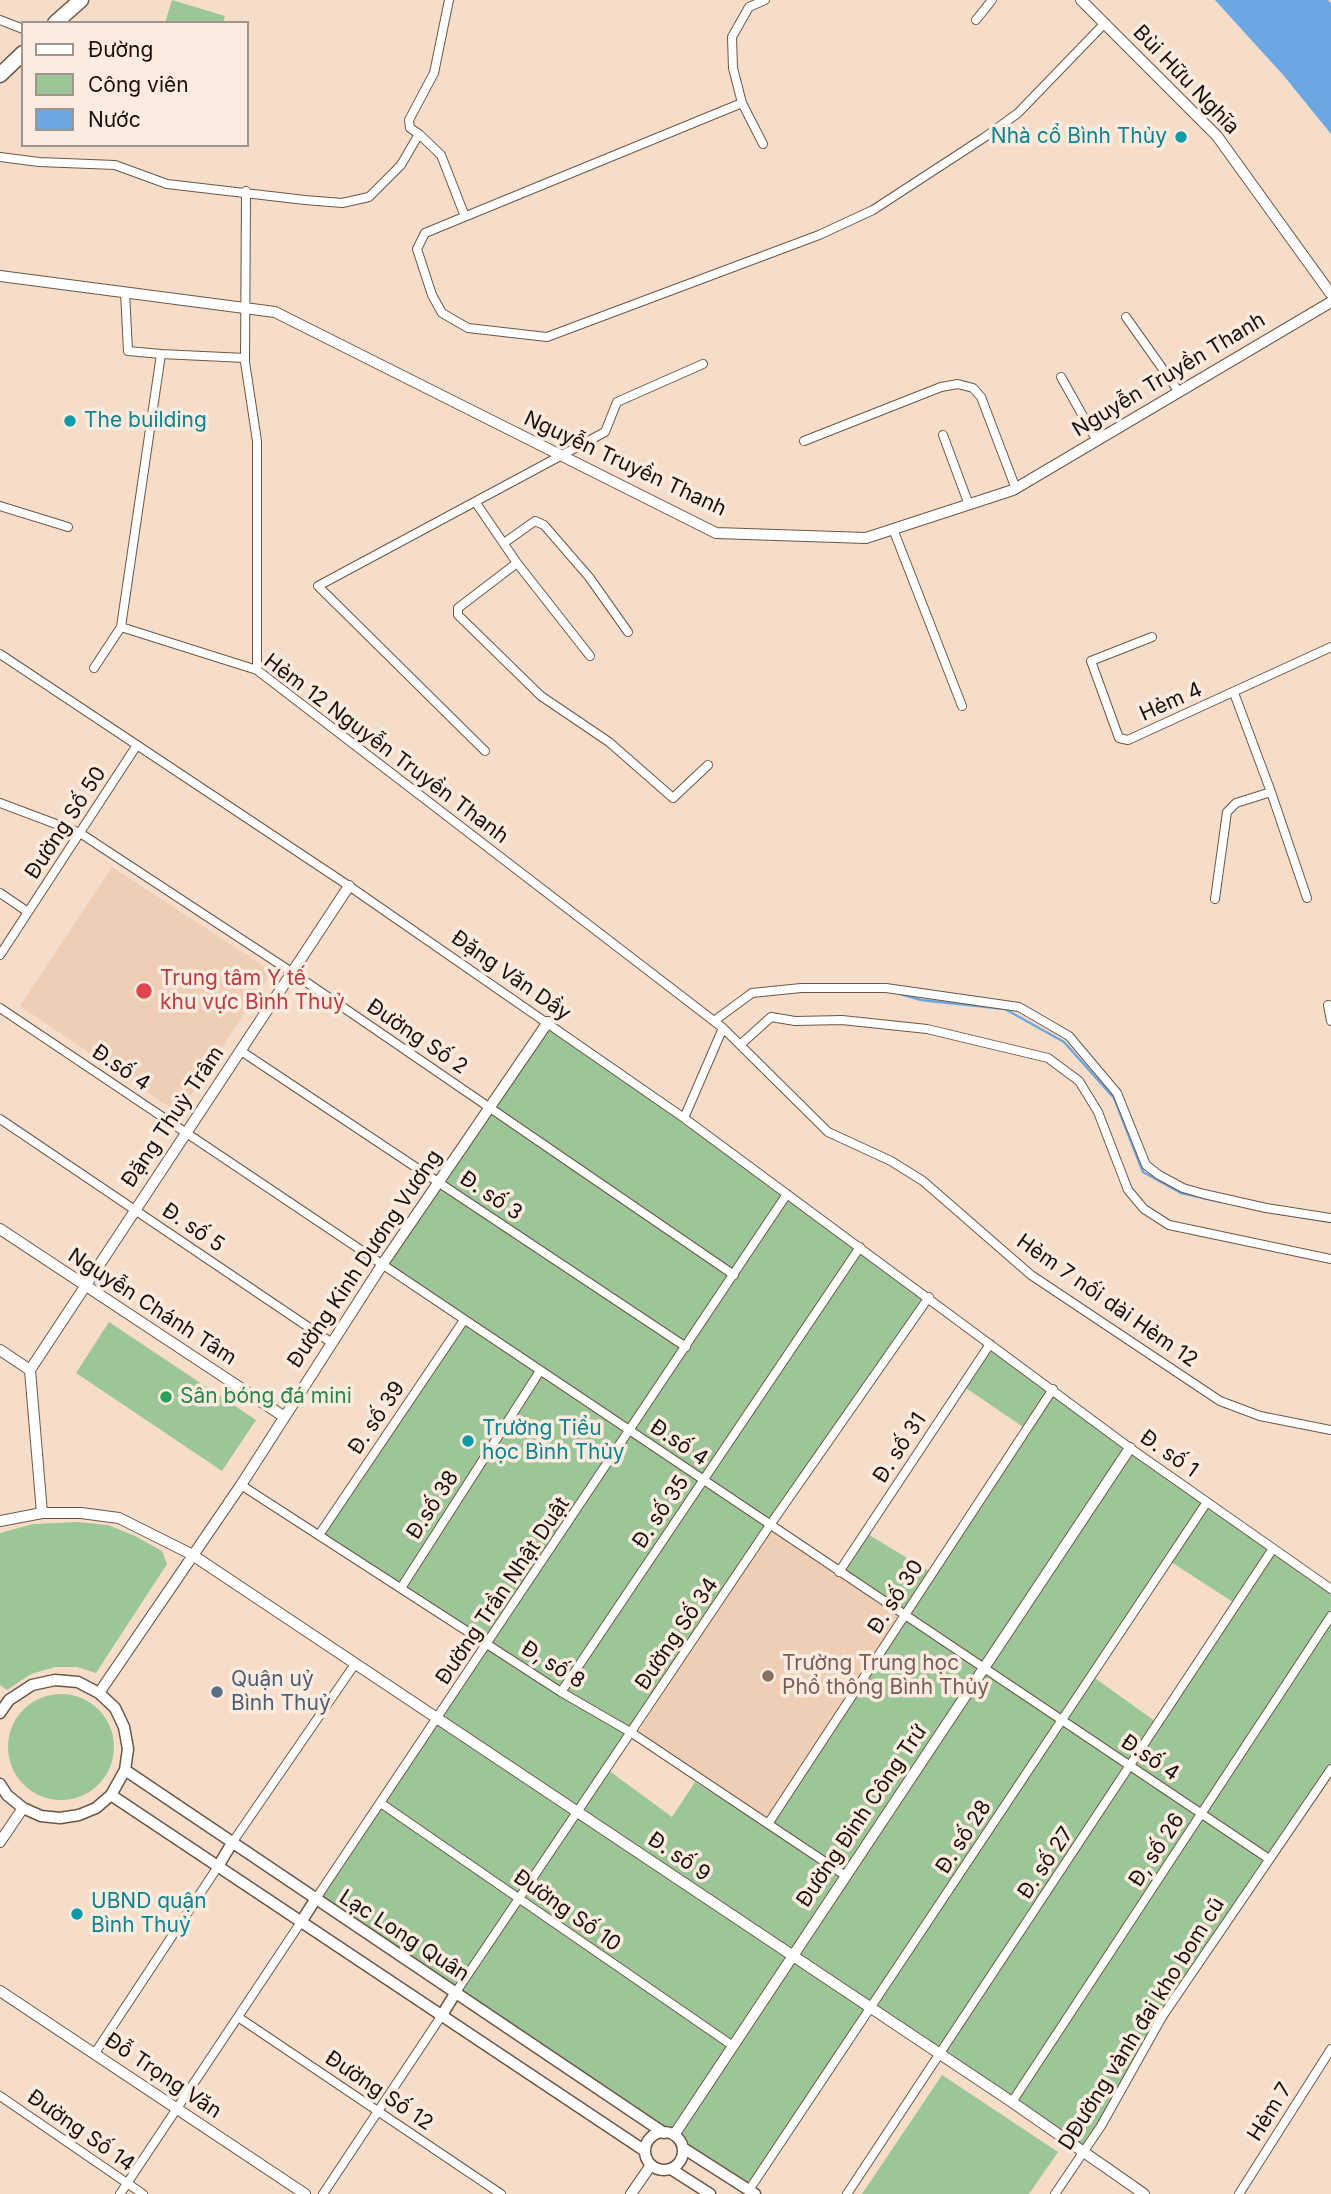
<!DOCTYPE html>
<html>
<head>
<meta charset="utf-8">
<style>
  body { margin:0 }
  #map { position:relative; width:1331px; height:2194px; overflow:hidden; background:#f6ddc9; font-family:Inter,sans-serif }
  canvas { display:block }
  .legend { position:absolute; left:21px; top:21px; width:228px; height:126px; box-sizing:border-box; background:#fcece0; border:2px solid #a1948a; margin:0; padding:9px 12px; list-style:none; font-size:21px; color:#181009 }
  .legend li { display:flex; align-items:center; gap:14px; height:35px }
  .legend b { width:35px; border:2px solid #a1948a }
</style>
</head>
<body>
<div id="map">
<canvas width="1331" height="2194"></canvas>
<ul class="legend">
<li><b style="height:9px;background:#fff"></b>Đường</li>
<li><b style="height:19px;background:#9cc698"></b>Công viên</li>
<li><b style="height:19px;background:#6ba7e3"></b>Nước</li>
</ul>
</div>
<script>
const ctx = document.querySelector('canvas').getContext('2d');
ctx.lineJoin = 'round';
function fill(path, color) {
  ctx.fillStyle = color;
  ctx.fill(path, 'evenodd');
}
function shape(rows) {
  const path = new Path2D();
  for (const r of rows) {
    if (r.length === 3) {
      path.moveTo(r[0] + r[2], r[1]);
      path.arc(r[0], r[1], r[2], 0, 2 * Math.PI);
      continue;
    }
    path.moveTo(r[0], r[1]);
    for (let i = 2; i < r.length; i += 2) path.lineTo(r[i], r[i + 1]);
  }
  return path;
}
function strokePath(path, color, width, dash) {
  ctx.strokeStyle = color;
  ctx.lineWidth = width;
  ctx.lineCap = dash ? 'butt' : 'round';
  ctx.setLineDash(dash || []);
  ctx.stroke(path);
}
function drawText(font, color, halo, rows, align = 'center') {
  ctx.font = font + ' Inter,sans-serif';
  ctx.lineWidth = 7;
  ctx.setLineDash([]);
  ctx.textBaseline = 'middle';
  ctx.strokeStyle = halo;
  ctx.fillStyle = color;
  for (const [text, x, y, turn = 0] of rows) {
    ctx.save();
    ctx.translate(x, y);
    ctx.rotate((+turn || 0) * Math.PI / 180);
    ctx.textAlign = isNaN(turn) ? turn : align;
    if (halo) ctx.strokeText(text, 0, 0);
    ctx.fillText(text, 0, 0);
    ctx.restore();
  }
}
fill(shape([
  [112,867,267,968,269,976,182,1108,172,1109,20,1006],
  [771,1529,901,1616,766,1820,635,1736]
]), '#eecfb6');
fill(shape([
  [172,0,225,16,223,23,165,23],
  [548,1022,929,1297,608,1770,672,1817,695,1782,821,1860,768,1824,905,1615,839,1572,866,1533,932,1573,1026,1429,963,1386,990,1344,1331,1589,1331,1769,1269,1859,1082,2152,871,2008,749,2190,683,2148,681,2141,674,2135,664,2133,315,1900,487,1645,323,1534,467,1323,382,1265],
  [1168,1560,1236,1604,1159,1724,1092,1676],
  [109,1322,256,1420,222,1471,76,1373],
  [78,1522,108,1525,135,1536,162,1551,167,1564,96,1673,77,1667,55,1667,31,1674,7,1690,0,1685,0,1533,33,1524],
  [61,1747,53],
  [942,2075,1058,2152,1029,2194,862,2194]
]), '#9cc698');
fill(shape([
  [1215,0,1328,0,1331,3,1331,134,1284,76]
]), '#6ba7e3');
strokePath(shape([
  [900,994,921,1000,1005,1009,1064,1042,1114,1098,1143,1172,1181,1193,1221,1202],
  [1276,1213,1331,1222]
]), '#6ba7e3', 2.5);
const minor = shape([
  [765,0,749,7,732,37,733,68,742,103,425,233,417,249,432,295,442,313,468,328,547,337,819,235,873,210,985,137,1018,113,1104,24],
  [0,20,23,29],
  [976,20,992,0],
  [742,103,763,144],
  [419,134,441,155,464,214],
  [0,157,39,162,115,165,167,184,305,200,342,203,369,197,401,165,419,134,410,128,409,120,434,73,449,0],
  [246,191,245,362,257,441,257,670],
  [125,292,128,351,161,354,121,627,257,670,723,1028,684,1118],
  [1126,317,1179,392],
  [161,354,245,358],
  [1061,377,1097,441],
  [943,435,969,505],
  [804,441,941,387,958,384,973,388,981,397,1016,489],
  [476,503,517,563,458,608,458,615,541,696,609,742,673,798,708,765],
  [0,506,68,527],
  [893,529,962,706],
  [504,543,535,521,544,525,589,577,628,632],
  [517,563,590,656],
  [1152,637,1091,661,1119,738,1128,740,1331,647],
  [0,654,349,886,684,1118,1130,1448,1331,1589],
  [94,668,121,627],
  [485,751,318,586,605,432,617,402,703,364],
  [1271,792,1307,898],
  [0,803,80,833,293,973,734,1275],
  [0,893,28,912],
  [1215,899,1227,812,1236,803,1271,792,1234,693],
  [0,955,137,745],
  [1328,1005,1331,1021],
  [0,1008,1269,1859],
  [714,1021,752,993,801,988,886,988,1019,1007,1069,1036,1090,1061,1117,1093,1146,1165,1159,1175,1183,1188,1204,1194,1266,1208,1331,1218],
  [723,1028,828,1132,891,1161,923,1181,1031,1275,1220,1401,1260,1416,1331,1430],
  [740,1045,771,1017,795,1021,842,1020,927,1029,1048,1058,1079,1081,1098,1112,1128,1190,1144,1209,1169,1225,1331,1259],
  [241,1051,686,1347],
  [0,1119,332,1343],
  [241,1485,561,1692,632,1733,846,1876],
  [319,1535,464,1320],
  [839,1572,990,1344],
  [401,1588,540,1371],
  [561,1692,860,1247],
  [382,1804,733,2046],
  [768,1824,1053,1389],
  [232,1843,355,1664],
  [315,1900,787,1194],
  [456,1992,770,1525,929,1297],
  [238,2017,501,2194],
  [95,2053,217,1868],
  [0,2096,143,2194],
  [1012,2102,1331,1616],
  [749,2190,1207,1502],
  [120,2194,301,1922],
  [323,2194,442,2015],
  [847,2194,1272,1550],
  [1055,2194,1101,2126,1162,2017,1331,1769],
  [1239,2194,1331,2049]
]);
const tertiary = shape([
  [1081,0,1217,136,1331,294],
  [0,276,275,312,716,533,866,538,1013,490,1331,302],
  [0,1229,283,1416],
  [0,1350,30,1370,42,1513],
  [30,1370,349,886],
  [0,1521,42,1513,81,1513,119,1518,191,1554,1012,2102,1144,2194],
  [99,1693,241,1485,382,1265,548,1022],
  [0,1842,23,1808],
  [0,1991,305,2194],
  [674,2135,1130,1448],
  [631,2194,651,2165]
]);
const secondary = shape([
  [0,1713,9,1700,32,1685,55,1680,78,1682,99,1693,115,1708,124,1727,128,1749,125,1770,111,1795,96,1808,79,1815,60,1818,41,1816,23,1808,7,1795,0,1784],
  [125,1770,664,2133],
  [111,1795,645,2151],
  [217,1868,232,1843],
  [301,1922,315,1900],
  [442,2015,456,1992],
  [664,2151,19],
  [683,2148,755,2194],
  [671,2169,710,2194]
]);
const trunk = shape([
  [55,23,81,0],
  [0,75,23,53]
]);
strokePath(minor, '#6c5746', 10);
strokePath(tertiary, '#6c5746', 12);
strokePath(secondary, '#6c5746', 13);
strokePath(trunk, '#6c5746', 17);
strokePath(minor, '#fff', 8);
strokePath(tertiary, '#fff', 10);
strokePath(secondary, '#fff', 10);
strokePath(trunk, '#fff', 14);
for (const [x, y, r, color] of [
  [1181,137,7,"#0f9aa8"],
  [70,421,7,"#0f9aa8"],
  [144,991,9,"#e0444e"],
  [166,1397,7,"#2e9e5b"],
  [468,1441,7,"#0f9aa8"],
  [768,1676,7,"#8d6e63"],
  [217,1692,7,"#5c6f8a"],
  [77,1914,7,"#0f9aa8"]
]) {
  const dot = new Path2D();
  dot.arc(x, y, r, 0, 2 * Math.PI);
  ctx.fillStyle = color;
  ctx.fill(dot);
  strokePath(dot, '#fcece0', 2.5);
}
drawText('21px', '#181009', '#fcece0', [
  ["Bùi Hữu Nghĩa",1186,80,46],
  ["Nguyễn Truyền Thanh",1169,375,-31],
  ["Nguyễn Truyền Thanh",625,464,25],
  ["Hẻm 4",1171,702,-24],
  ["Hẻm 12 Nguyễn Truyền Thanh",386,749,37],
  ["Đường Số 50",66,823,-57],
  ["Đặng Văn Dầy",511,976,35],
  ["Đường Số 2",417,1037,34],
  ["Đ.số 4",121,1068,34],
  ["Đặng Thuỳ Trâm",173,1117,-56],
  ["Đ. số 3",491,1196,34],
  ["Đ. số 5",193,1228,34],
  ["Đường Kinh Dương Vương",365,1259,-56],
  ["Hẻm 7 nối dài Hẻm 12",1107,1301,35],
  ["Nguyễn Chánh Tâm",152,1307,33],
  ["Đ. số 39",377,1418,-56],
  ["Đ.số 4",679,1443,34],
  ["Đ. số 31",900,1448,-57],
  ["Đ. số 1",1169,1454,35],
  ["Đ.số 38",433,1505,-57],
  ["Đ. số 35",661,1512,-56],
  ["Đường Trần Nhật Duật",503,1591,-56],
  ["Đ. số 30",896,1597,-57],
  ["Đường Số 34",677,1634,-56],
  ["Đ, số 8",553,1665,32],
  ["Đ.số 4",1150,1758,34],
  ["Đường Đinh Công Trứ",862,1816,-56],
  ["Đ. số 28",964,1837,-57],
  ["Đ, số 26",1157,1850,-57],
  ["Đ. số 9",679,1857,34],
  ["Đ. số 27",1046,1863,-56],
  ["Đường Số 10",567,1911,35],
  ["Lạc Long Quân",404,1936,33],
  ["DĐường vành đai kho bom cũ",1142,2024,-58],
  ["Đỗ Trọng Văn",163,2076,34],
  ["Đường Số 12",379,2091,34],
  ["Hẻm 7",1270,2112,-58],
  ["Đường Số 14",81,2131,35]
]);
drawText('21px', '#0d838f', '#fcece0', [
  ["Nhà cổ Bình Thủy",1167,137,"right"],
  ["The building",84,421],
  ["Trường Tiểu",482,1429],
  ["học Bình Thủy",482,1453],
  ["UBND quận",91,1902],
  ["Bình Thuỷ",91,1926]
], 'left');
drawText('21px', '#be3a42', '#fcece0', [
  ["Trung tâm Y tế",160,979],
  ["khu vực Bình Thuỷ",160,1003]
], 'left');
drawText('21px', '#27864d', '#fcece0', [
  ["Sân bóng đá mini",180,1397]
], 'left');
drawText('21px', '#785e54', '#fcece0', [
  ["Trường Trung học",782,1664],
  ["Phổ thông Bình Thủy",782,1688]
], 'left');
drawText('21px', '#4e5e75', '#fcece0', [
  ["Quận uỷ",231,1680],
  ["Bình Thuỷ",231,1704]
], 'left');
</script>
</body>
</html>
